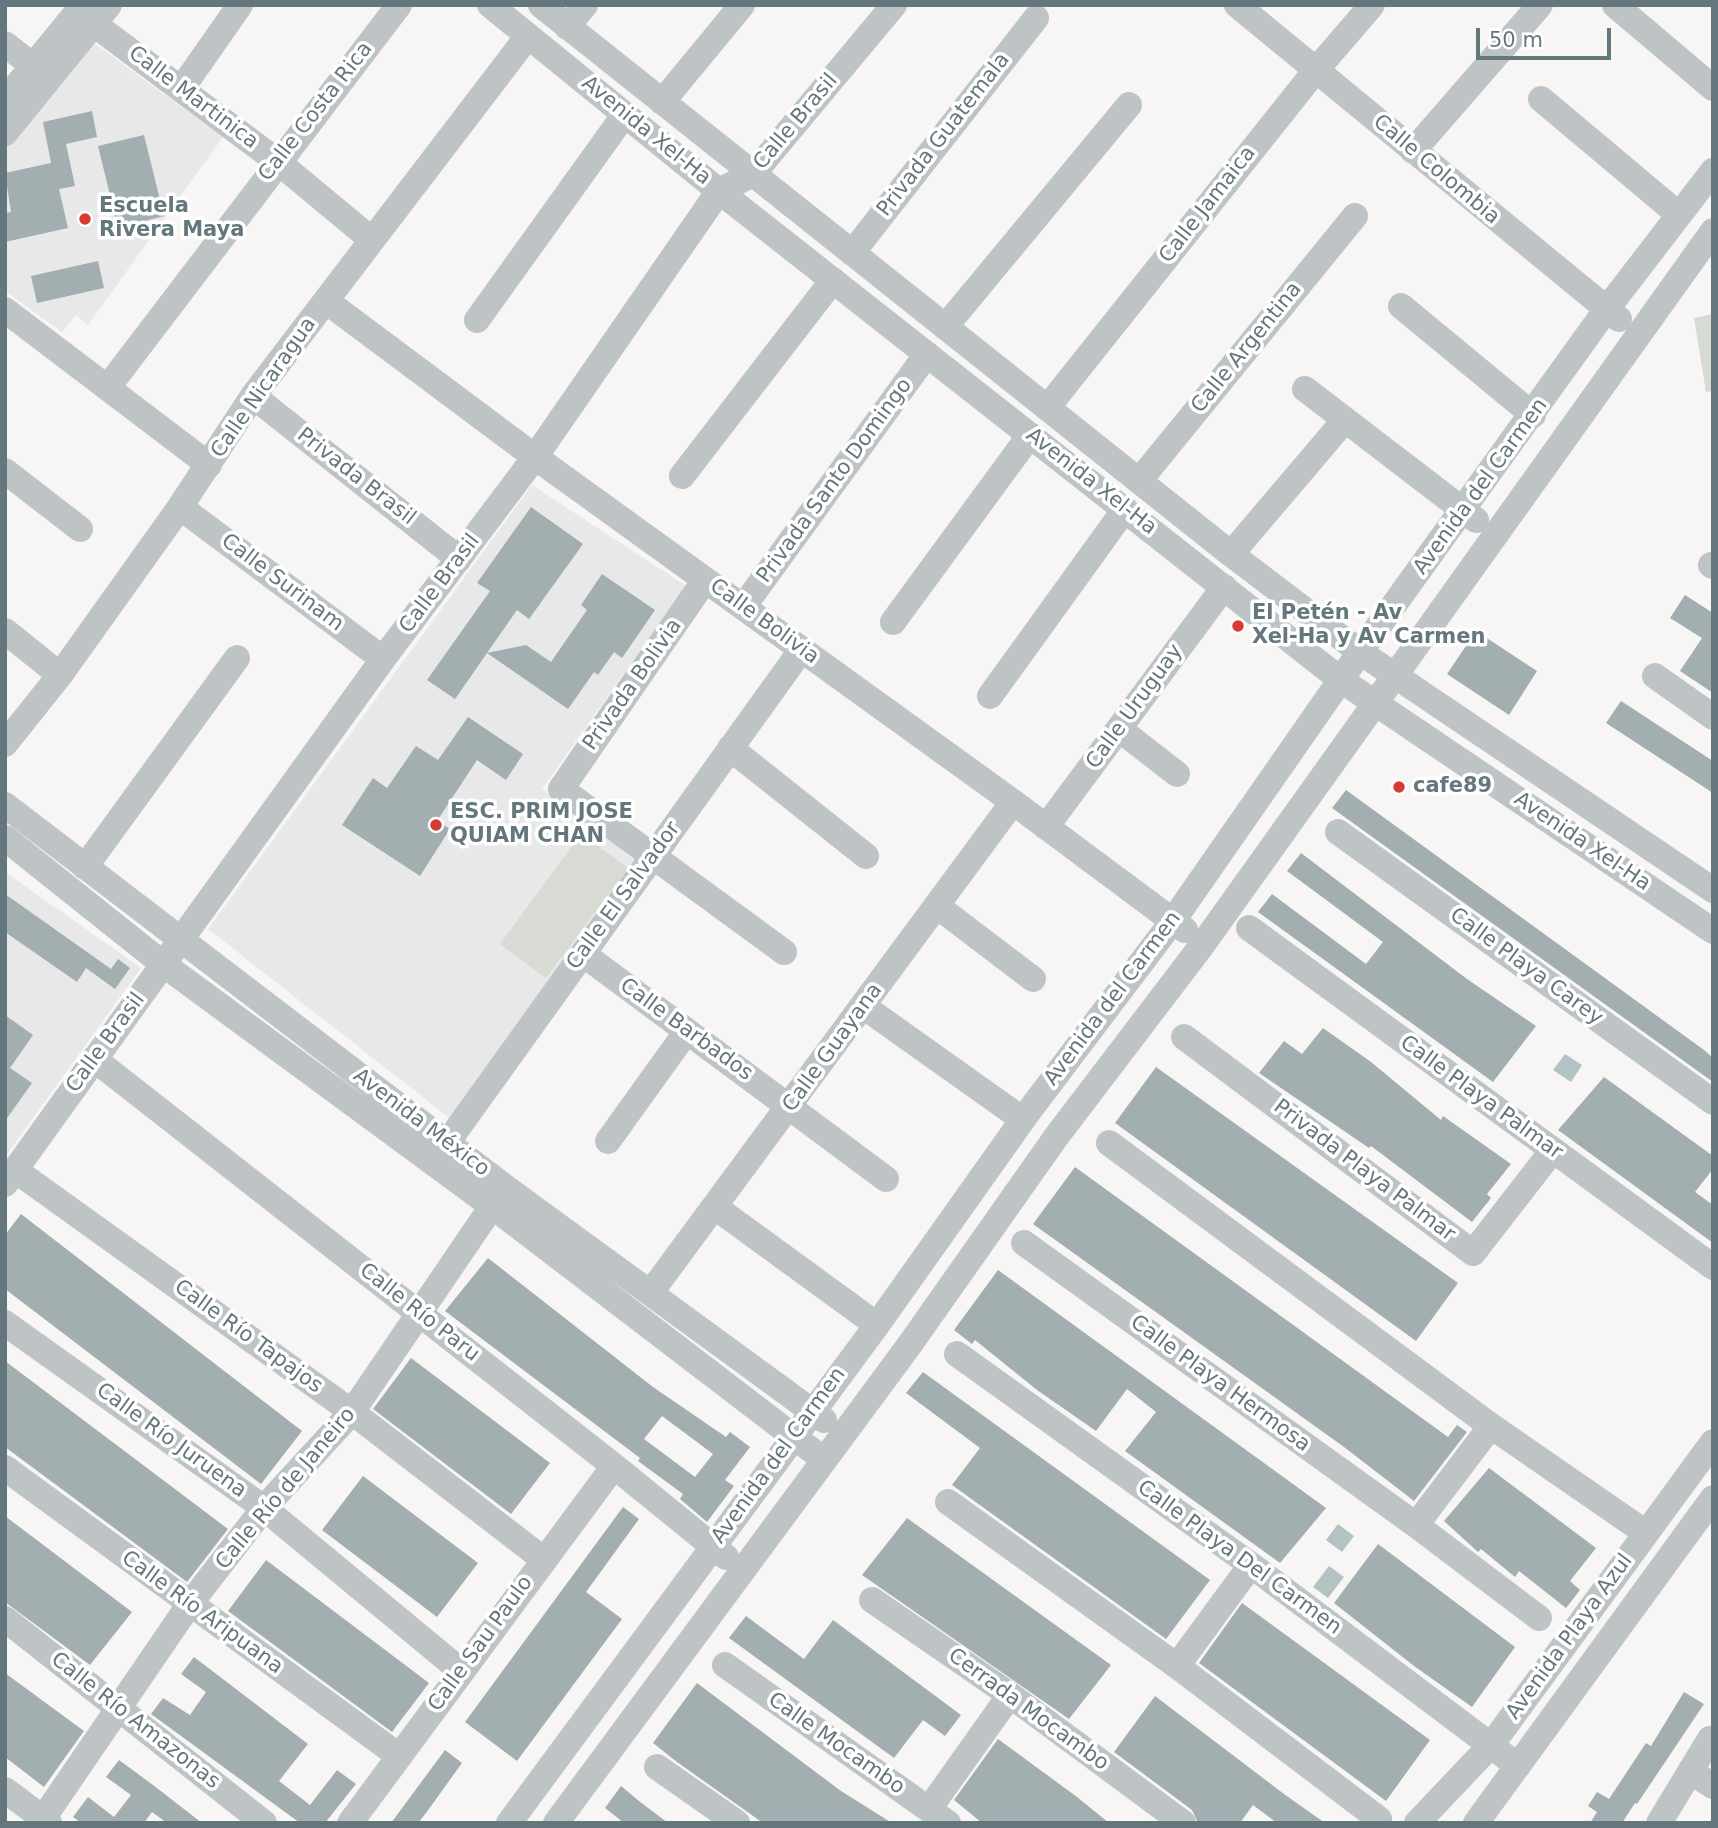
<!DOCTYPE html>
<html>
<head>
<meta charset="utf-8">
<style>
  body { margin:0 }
  #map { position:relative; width:1718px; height:1828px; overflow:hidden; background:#f7f6f4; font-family:"DejaVu Sans",sans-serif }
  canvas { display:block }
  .frame { position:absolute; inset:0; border:7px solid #64777d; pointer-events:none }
  .scale { position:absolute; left:1476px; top:28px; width:135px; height:32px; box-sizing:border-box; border:4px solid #64777d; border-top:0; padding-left:9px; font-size:21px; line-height:24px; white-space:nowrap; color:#64777d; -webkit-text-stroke:5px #fff; paint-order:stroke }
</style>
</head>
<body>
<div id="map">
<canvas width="1718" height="1828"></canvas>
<div class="frame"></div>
<div class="scale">50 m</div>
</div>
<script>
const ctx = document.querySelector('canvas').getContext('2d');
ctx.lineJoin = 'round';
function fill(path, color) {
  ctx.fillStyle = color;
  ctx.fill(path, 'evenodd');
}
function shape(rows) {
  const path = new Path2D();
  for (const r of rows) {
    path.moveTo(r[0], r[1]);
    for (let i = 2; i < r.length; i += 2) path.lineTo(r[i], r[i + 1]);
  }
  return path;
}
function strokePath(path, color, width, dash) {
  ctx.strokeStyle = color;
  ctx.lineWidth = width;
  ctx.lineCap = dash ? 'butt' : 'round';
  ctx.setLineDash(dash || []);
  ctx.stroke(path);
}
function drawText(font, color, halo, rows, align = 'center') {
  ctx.font = font + ' "DejaVu Sans",sans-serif';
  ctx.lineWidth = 7;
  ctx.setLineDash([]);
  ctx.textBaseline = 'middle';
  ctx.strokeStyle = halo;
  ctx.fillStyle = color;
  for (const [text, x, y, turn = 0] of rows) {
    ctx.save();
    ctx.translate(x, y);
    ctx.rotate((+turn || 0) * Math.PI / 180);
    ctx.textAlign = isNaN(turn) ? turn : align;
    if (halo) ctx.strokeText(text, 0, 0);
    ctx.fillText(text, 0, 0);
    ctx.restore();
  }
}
fill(shape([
  [91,41,223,137,88,325,76,315,62,332,5,291,5,148],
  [532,485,686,586,542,789,638,861,452,1120,208,929],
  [5,872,141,968,5,1157]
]), '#e7e8e7');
fill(shape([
  [1713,314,1713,391,1706,392,1694,318],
  [581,834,628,868,546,978,500,944]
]), '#d8dbd3');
fill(shape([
  [1565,1054,1582,1065,1571,1082,1553,1070],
  [1338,1524,1354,1536,1342,1552,1326,1540],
  [1329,1566,1344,1577,1328,1598,1313,1587]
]), '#b3c3c3');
fill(shape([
  [92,111,97,137,66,144,75,186,59,189,68,228,5,242,5,213,11,212,5,173,51,163,43,122],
  [144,135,164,216,118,228,98,146],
  [98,261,104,288,37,303,31,276],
  [531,507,583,544,529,619,517,610,455,699,427,680,490,591,477,583],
  [602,574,655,610,622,658,614,652,598,675,594,672,568,709,487,653,526,645,551,662,587,610,581,605],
  [1685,595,1713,613,1713,693,1680,671,1702,638,1670,618],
  [1476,631,1537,671,1509,715,1447,674],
  [1621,701,1713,761,1713,793,1606,723],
  [468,717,523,754,506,780,477,760,437,821,450,829,420,876,342,825,373,778,387,788,416,746,438,760],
  [1346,790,1704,1050,1713,1058,1713,1082,1332,808],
  [1301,853,1467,979,1536,1026,1493,1082,1258,912,1272,894,1366,964,1383,942,1287,871],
  [5,894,111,969,118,959,130,968,115,989,86,968,77,982,5,932],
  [5,1015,33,1035,10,1068,32,1083,5,1121],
  [1323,1028,1371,1062,1441,1120,1443,1116,1511,1164,1487,1194,1491,1198,1472,1222,1371,1146,1369,1148,1259,1073,1284,1041,1302,1054],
  [1156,1067,1458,1283,1416,1341,1115,1123],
  [1604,1077,1713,1156,1713,1169,1695,1192,1713,1205,1713,1243,1558,1130],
  [1075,1167,1448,1437,1457,1425,1467,1432,1414,1501,1344,1447,1033,1224],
  [21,1214,302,1431,261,1484,5,1289,5,1235],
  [488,1258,653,1387,726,1437,730,1432,750,1447,725,1480,734,1486,707,1522,680,1499,683,1494,638,1461,640,1458,445,1311],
  [662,1416,713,1454,695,1477,644,1439],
  [998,1270,1326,1508,1280,1563,1125,1451,1156,1412,1127,1389,1096,1431,1037,1390,975,1340,972,1344,954,1330],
  [411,1358,550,1463,511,1514,373,1409],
  [5,1361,228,1529,187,1582,5,1447],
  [923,1372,1210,1580,1166,1639,952,1485,980,1448,906,1393],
  [1489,1468,1596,1548,1570,1581,1580,1590,1566,1608,1519,1571,1515,1577,1481,1549,1478,1552,1444,1521],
  [363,1476,478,1563,437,1617,322,1530],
  [623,1507,639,1519,586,1592,622,1619,517,1761,465,1722],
  [5,1516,132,1612,90,1665,5,1602],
  [907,1518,1111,1665,1069,1719,862,1575],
  [1378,1544,1515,1647,1472,1707,1414,1666,1334,1603],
  [266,1560,429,1683,392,1732,228,1611],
  [1242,1603,1430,1740,1386,1801,1199,1663],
  [746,1616,804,1659,833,1620,961,1715,945,1736,923,1720,894,1758,729,1638],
  [194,1657,308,1744,279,1781,310,1805,337,1770,356,1784,325,1823,300,1823,151,1714,163,1698,190,1715,206,1692,181,1674],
  [5,1673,84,1731,44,1787,5,1757],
  [697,1683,841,1791,892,1823,763,1823,677,1762,653,1743],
  [1684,1692,1704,1704,1637,1804,1635,1803,1622,1823,1590,1823,1597,1812,1588,1806,1597,1792,1609,1799,1646,1743,1651,1746],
  [1155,1696,1284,1794,1325,1823,1277,1823,1253,1805,1240,1823,1198,1823,1192,1810,1114,1752],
  [998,1739,1077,1797,1109,1823,982,1823,954,1800],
  [445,1750,462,1763,426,1813,418,1823,391,1823],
  [119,1760,153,1785,202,1823,167,1823,152,1812,144,1823,81,1823,73,1817,88,1797,114,1817,131,1795,106,1777],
  [621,1786,639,1801,668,1823,624,1823,605,1808]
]), '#a3aeb1');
strokePath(shape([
  [490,5,719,191,1341,680,1713,931],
  [541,5,1231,554,1360,652,1713,890],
  [1237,5,1619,319],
  [1615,5,1713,88],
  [78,12,278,162,372,240],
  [567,27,585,5],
  [5,44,33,66],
  [182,88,240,5],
  [1541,99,1678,214],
  [5,100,83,5],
  [662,102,742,5],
  [5,133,109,5],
  [1413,151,1540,5],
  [852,253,1036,18],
  [326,301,535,457,1013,802,1185,930],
  [1401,306,1533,415],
  [5,310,209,465],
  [477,320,625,114],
  [945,327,1129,105],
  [108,387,399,5],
  [1305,389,1476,520],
  [253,396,459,559],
  [1047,408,1316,70,1372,5],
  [5,471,80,529],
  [682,476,833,280],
  [1139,481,1355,216],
  [180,507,383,659],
  [1231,554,1344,421],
  [1711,565,1713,566],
  [705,580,561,789,784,952],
  [743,607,927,354],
  [893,622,1030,435],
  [5,631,60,675],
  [1655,676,1713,717],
  [990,696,1125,509],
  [1119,729,1177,774],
  [5,744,60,675,180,507,253,396,528,36],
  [730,748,866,856],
  [5,805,505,1187,824,1420],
  [1046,827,1224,587],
  [1338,832,1713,1102],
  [5,838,163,964,492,1206,823,1459],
  [85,867,237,658],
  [937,906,1033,979],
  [1249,928,1713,1267],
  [583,954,886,1179],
  [863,1006,1022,1119],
  [1184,1037,1473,1253,1553,1150],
  [94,1059,614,1466,726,1557],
  [608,1141,687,1031],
  [447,1143,802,649],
  [1109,1143,1491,1426,1646,1533],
  [15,1170,352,1412,543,1559],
  [5,1184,383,659,535,457,719,191,753,174,894,5],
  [715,1207,877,1325],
  [1024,1243,1416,1525,1539,1618],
  [651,1292,1013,802],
  [5,1323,264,1508,461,1671],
  [957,1354,1251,1565,1518,1766],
  [5,1468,399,1756],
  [948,1502,1177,1666,1379,1819],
  [1416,1525,1491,1426],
  [872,1600,1010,1695,1183,1823],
  [5,1619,264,1823],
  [725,1665,948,1823],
  [1177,1666,1251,1565],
  [657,1767,737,1823],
  [1690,1771,1713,1786],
  [5,1790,49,1823],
  [929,1809,1010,1695],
  [40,1823,189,1605,264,1508,352,1412,501,1193],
  [350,1823,614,1466],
  [509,1823,877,1325,1026,1115,1172,922,1360,652,1606,310,1713,171],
  [556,1823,908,1347,1056,1137,1203,944,1713,231],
  [1417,1823,1492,1744,1713,1442],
  [1476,1823,1713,1498],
  [1659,1823,1710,1739]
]), '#bec3c5', 26);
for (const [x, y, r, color] of [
  [85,219,7,"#d73b34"],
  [1238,626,7,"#d73b34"],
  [1399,787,7,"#d73b34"],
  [436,825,7,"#d73b34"]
]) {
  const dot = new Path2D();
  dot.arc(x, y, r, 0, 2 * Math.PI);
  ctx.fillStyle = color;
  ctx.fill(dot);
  strokePath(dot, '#fff', 2.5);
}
drawText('21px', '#64777d', '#fff', [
  ["Calle Martinica",193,98,37],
  ["Calle Costa Rica",316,112,-52],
  ["Calle Brasil",796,122,-50],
  ["Avenida Xel-Ha",646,131,39],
  ["Privada Guatemala",944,135,-52],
  ["Calle Colombia",1436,170,40],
  ["Calle Jamaica",1208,205,-52],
  ["Calle Argentina",1247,348,-51],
  ["Calle Nicaragua",264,388,-55],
  ["Privada Brasil",356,477,38],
  ["Privada Santo Domingo",835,481,-54],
  ["Avenida Xel-Ha",1091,482,38],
  ["Avenida del Carmen",1481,487,-54],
  ["Calle Surinam",282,583,37],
  ["Calle Brasil",440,584,-53],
  ["Calle Bolivia",764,622,36],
  ["Privada Bolivia",633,685,-55],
  ["Calle Uruguay",1135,707,-54],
  ["Avenida Xel-Ha",1582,842,34],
  ["Calle El Salvador",624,896,-54],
  ["Calle Playa Carey",1526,967,36],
  ["Avenida del Carmen",1113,999,-53],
  ["Calle Barbados",686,1030,36],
  ["Calle Brasil",106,1043,-54],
  ["Calle Guayana",833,1048,-54],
  ["Calle Playa Palmar",1481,1098,36],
  ["Avenida México",421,1123,37],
  ["Privada Playa Palmar",1364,1171,37],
  ["Calle Río Paru",419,1313,38],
  ["Calle Río Tapajos",248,1337,36],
  ["Calle Playa Hermosa",1220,1384,36],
  ["Calle Río Juruena",171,1441,36],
  ["Avenida del Carmen",779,1456,-54],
  ["Calle Río de Janeiro",286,1489,-50],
  ["Calle Playa Del Carmen",1239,1558,36],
  ["Calle Río Aripuana",202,1613,36],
  ["Avenida Playa Azul",1570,1637,-54],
  ["Calle Sau Paulo",481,1644,-54],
  ["Cerrada Mocambo",1028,1710,36],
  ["Calle Río Amazonas",135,1721,38],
  ["Calle Mocambo",836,1744,35]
]);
drawText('bold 21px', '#64777d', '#fff', [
  ["Escuela",99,207],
  ["Rivera Maya",99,231],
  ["El Petén - Av",1252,614],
  ["Xel-Ha y Av Carmen",1252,638],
  ["cafe89",1413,787],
  ["ESC. PRIM JOSE",450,813],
  ["QUIAM CHAN",450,837]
], 'left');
</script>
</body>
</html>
